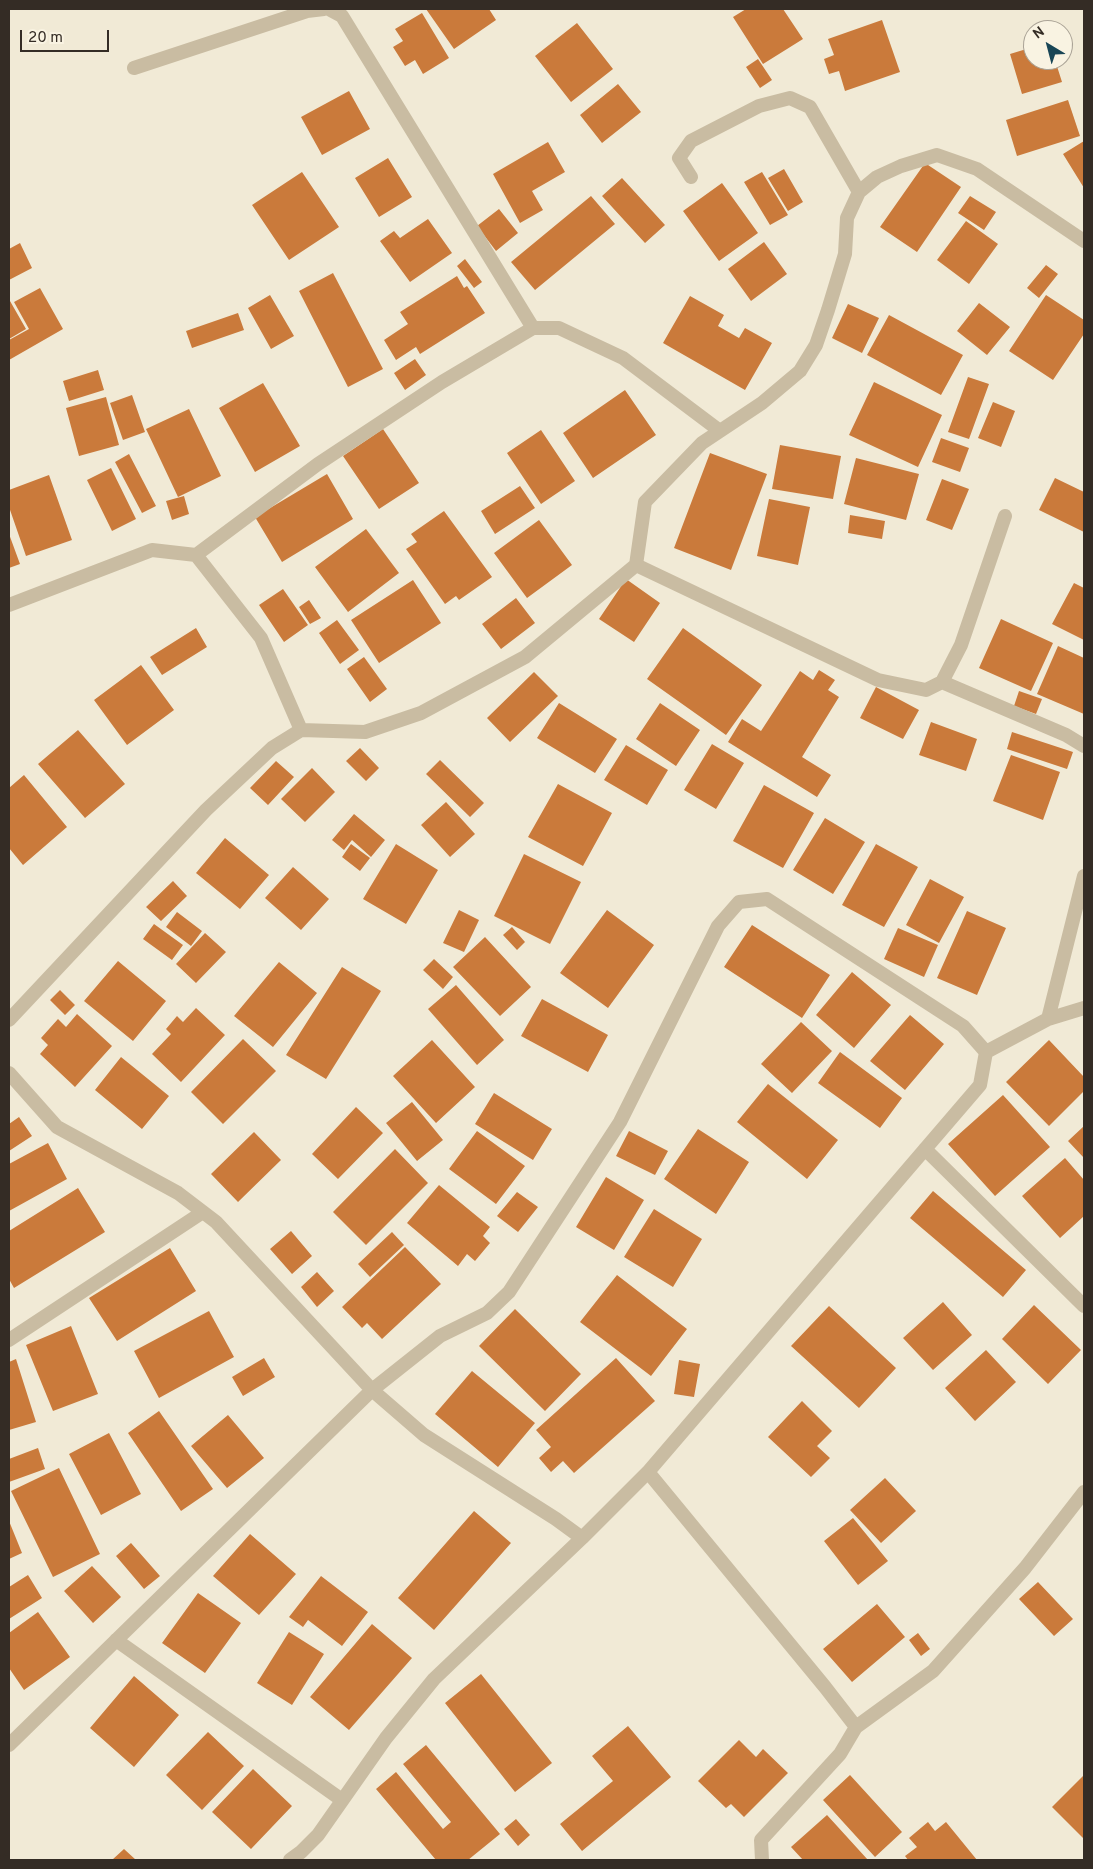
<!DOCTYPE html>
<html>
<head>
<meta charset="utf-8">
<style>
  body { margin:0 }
  #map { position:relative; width:1093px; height:1869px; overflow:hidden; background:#f1ead6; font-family:Overpass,sans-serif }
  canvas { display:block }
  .frame { position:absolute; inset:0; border:10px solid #342c25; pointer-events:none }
  .north { position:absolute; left:1023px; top:20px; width:50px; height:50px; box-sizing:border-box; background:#f9f3e2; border:1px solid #aaa396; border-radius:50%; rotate:323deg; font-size:14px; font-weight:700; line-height:20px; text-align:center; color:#342c25 }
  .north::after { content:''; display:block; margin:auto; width:18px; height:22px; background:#194656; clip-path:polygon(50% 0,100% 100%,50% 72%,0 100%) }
  .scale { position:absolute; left:20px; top:30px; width:89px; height:22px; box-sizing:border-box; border:2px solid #342c25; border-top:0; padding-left:6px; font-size:15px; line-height:18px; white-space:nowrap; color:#342c25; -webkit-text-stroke:4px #f9f3e2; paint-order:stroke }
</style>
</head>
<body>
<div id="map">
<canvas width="1093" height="1869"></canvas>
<div class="frame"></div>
<div class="north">N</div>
<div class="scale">20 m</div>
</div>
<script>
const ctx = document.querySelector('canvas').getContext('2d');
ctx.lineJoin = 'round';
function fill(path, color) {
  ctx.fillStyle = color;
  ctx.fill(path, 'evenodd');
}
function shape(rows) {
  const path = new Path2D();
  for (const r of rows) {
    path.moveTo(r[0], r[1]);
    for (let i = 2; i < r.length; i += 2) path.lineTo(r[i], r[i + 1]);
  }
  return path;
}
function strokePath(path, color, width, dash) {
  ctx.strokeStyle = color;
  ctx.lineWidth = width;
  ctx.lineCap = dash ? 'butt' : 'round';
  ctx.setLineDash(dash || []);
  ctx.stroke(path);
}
fill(shape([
  [426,9,489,9,496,20,454,49],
  [746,9,783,9,803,39,763,64,733,17],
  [422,13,449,58,423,74,415,60,405,66,393,47,403,41,395,29],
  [882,20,900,72,845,91,839,71,829,74,824,59,834,55,828,39],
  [577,23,613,69,571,102,535,56],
  [1033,47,1033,60,1055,60,1062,82,1022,94,1010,54],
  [758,59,772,80,760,88,746,67],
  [618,84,641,112,602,143,580,115],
  [349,91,370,129,322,155,301,117],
  [1068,100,1080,136,1017,156,1006,120],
  [1084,141,1084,188,1063,154],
  [548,142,565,172,532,191,543,210,520,223,493,174],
  [388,158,412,197,379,217,355,178],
  [925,163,961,187,917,252,880,227],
  [784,169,803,202,788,211,768,178],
  [302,172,339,227,289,260,252,205],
  [762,172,788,215,770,225,744,182],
  [622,178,665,225,645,243,602,196],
  [722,183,758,233,719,261,683,211],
  [591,196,615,224,535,290,511,262],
  [970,196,996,212,984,230,958,213],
  [499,209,518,233,496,251,477,226],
  [428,219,452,253,410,282,380,241,394,231,400,238],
  [966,221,998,244,969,284,937,260],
  [764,242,787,274,751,301,728,269],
  [20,243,32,268,9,280,9,249],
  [465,259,482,282,474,288,457,266],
  [1046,265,1058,274,1039,298,1027,288],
  [333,273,383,369,348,387,299,291],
  [457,276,464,288,467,286,485,313,420,354,416,347,396,360,384,340,408,324,400,312],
  [40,288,63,329,9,360,9,340,29,329,14,302],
  [270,295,294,336,271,349,248,308],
  [1046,295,1084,320,1084,334,1053,380,1009,351],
  [690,296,724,315,718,326,739,338,745,328,772,343,745,390,663,343],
  [10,301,26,329,9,339,9,302],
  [979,303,1010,327,987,355,957,331],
  [848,304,879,318,862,353,832,338],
  [238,313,244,330,192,348,186,331],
  [889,315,963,355,941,395,867,355],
  [415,359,426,375,405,390,394,373],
  [98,370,104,390,69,401,63,381],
  [968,377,989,384,969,439,948,432],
  [874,382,942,415,918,467,849,435],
  [263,383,300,446,255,472,219,408],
  [625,390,656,435,593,478,563,433],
  [132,395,145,432,123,440,110,403],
  [106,397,119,445,79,456,66,408],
  [993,402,1015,411,1001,447,978,438],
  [189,409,221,476,178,497,146,429],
  [383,429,419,483,379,509,343,456],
  [541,430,575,481,541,504,507,453],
  [941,438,969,448,960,472,932,462],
  [780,445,841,456,833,499,772,489],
  [710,453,767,474,731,570,674,548],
  [129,454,156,506,142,513,115,462],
  [856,458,919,474,906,520,844,504],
  [111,468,136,519,112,531,87,480],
  [327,474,353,519,282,562,255,517],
  [49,475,72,540,26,556,9,507,9,490],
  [1055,478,1084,492,1084,532,1039,510],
  [942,479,969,489,952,530,926,520],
  [520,486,535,508,495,534,481,511],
  [184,496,189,514,172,520,166,501],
  [769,499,810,507,798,565,757,556],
  [444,511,492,577,459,600,456,596,445,604,406,549,417,542,411,534],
  [850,515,885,521,882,539,848,533],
  [539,520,572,565,527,598,494,553],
  [366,529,399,573,348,612,315,567],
  [9,534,20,564,9,568],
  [626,579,660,603,634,642,599,619],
  [413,580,441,623,379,663,351,620],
  [1074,583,1084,588,1084,640,1052,624],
  [283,589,308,625,284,642,259,605],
  [516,598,535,623,501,649,482,624],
  [309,600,321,618,310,624,299,607],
  [1001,619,1053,643,1031,691,979,668],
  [337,620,359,650,340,664,319,633],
  [196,628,207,647,162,675,150,657],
  [683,628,762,685,726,735,647,679],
  [1058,646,1084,658,1084,714,1037,694],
  [364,657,387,689,370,702,347,669],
  [141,665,174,710,127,745,94,700],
  [819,670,835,680,828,690,839,697,802,757,831,775,817,797,728,742,742,719,761,731,800,671,813,680],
  [534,672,558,696,510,742,487,718],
  [876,687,919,710,903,739,860,718],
  [1019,691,1042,699,1036,714,1014,706],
  [559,703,617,739,595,773,537,738],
  [660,703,700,730,676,766,636,739],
  [931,722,977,739,966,771,919,755],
  [78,730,125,784,85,818,38,764],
  [1012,732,1073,752,1067,769,1007,749],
  [712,744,744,763,716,809,684,790],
  [626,745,668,770,647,805,604,780],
  [360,748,379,768,366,781,346,761],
  [1011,755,1060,772,1043,820,993,801],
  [440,760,484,803,470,817,426,774],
  [276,761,294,777,268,805,250,788],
  [312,768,335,792,305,822,281,799],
  [24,775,67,827,23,865,9,848,9,788],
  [558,784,612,813,583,866,528,837],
  [764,785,814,813,783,868,733,841],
  [446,802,475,834,450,857,421,825],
  [354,814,385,840,371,857,352,840,344,850,332,840],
  [825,818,865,842,833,894,793,870],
  [225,838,269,875,240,909,196,873],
  [351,844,370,858,360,871,342,857],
  [396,844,438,870,406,924,363,899],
  [876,844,918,867,884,927,842,905],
  [524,854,581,882,550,944,494,916],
  [293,867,329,899,301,930,265,898],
  [930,879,964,897,939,943,906,925],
  [173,881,187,896,161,921,146,907],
  [459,910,479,920,464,952,443,943],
  [607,910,654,945,608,1008,560,973],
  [967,911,1006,928,977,995,937,978],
  [177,912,202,931,191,946,166,927],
  [154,924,183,945,172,960,143,939],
  [752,925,830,975,802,1018,724,967],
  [512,927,525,942,517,950,503,935],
  [898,928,938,945,924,977,884,959],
  [205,933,226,952,196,983,176,964],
  [485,937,531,987,500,1016,453,967],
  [434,959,453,977,443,989,423,970],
  [118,961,166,1001,133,1041,84,1001],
  [279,962,317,993,273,1047,234,1016],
  [342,967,381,991,326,1079,286,1055],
  [852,972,891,1005,854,1048,816,1015],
  [456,985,504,1040,477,1065,428,1009],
  [60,990,75,1005,65,1015,50,1000],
  [542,999,608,1035,588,1072,521,1036],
  [196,1008,225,1035,181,1082,152,1054,171,1034,166,1029,177,1016,183,1022],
  [77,1014,112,1046,75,1087,40,1054,48,1045,41,1038,58,1019,66,1027],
  [910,1015,944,1044,905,1090,870,1061],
  [801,1022,832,1051,792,1093,761,1064],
  [243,1039,276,1071,223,1124,191,1092],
  [432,1040,475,1087,436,1123,393,1076],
  [1049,1040,1084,1077,1084,1091,1049,1126,1006,1082],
  [840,1052,902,1098,880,1128,818,1083],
  [121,1057,169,1096,142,1129,95,1090],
  [768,1084,838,1140,807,1179,737,1122],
  [494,1093,552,1129,533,1160,475,1124],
  [1003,1095,1050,1147,995,1196,948,1144],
  [412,1102,443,1140,417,1161,386,1123],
  [356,1107,383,1133,338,1179,312,1154],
  [19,1117,32,1136,9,1151,9,1124],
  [1084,1126,1084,1158,1068,1141],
  [698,1129,749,1162,716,1214,664,1179],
  [477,1131,525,1166,496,1204,449,1169],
  [629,1131,668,1151,655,1175,616,1156],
  [254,1132,281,1160,238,1202,211,1174],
  [48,1143,67,1179,9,1211,9,1164],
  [395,1149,428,1183,366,1245,333,1212],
  [1065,1158,1084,1180,1084,1216,1060,1238,1022,1196],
  [606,1177,644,1200,614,1250,576,1227],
  [439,1185,490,1227,483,1236,490,1243,475,1261,467,1254,458,1266,407,1223],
  [78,1188,105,1232,14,1288,9,1279,9,1231],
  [933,1191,1026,1270,1003,1297,910,1218],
  [517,1192,538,1207,518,1232,497,1216],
  [654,1209,702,1239,673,1287,624,1257],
  [291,1231,312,1256,292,1274,270,1249],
  [392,1232,404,1245,370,1277,358,1264],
  [405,1247,441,1284,382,1339,367,1323,362,1328,342,1307],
  [170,1248,196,1291,117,1341,89,1298],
  [317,1272,334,1291,317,1307,301,1287],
  [617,1275,687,1329,651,1376,580,1322],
  [943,1302,972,1335,933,1370,903,1338],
  [1034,1305,1081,1350,1048,1384,1002,1339],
  [829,1306,896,1368,859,1408,791,1346],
  [515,1309,581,1374,545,1411,479,1346],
  [209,1311,234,1357,159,1398,134,1351],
  [71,1326,98,1394,53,1411,26,1345],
  [986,1350,1016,1382,975,1421,945,1388],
  [264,1358,275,1377,243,1396,232,1377],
  [616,1358,655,1401,574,1473,563,1461,551,1472,539,1458,551,1447,536,1430],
  [16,1359,36,1422,9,1430,9,1362],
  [679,1360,700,1364,694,1397,674,1394],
  [472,1371,535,1423,498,1467,435,1414],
  [802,1401,832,1431,817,1446,830,1458,811,1477,768,1437],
  [159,1411,213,1489,181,1511,128,1433],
  [228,1415,264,1458,227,1488,191,1446],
  [109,1433,141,1494,101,1515,69,1454],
  [38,1448,45,1469,9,1482,9,1459],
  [59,1468,100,1554,53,1577,11,1491],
  [885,1478,916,1511,881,1543,850,1510],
  [474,1511,511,1543,434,1630,398,1598],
  [853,1518,888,1561,858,1585,824,1541],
  [9,1521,22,1553,9,1559],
  [250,1534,296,1574,259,1615,213,1576],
  [131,1543,160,1576,144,1589,116,1556],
  [92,1566,121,1597,93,1623,64,1591],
  [28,1575,42,1598,9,1619,9,1587],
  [321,1576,368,1612,342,1646,308,1620,303,1627,289,1617],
  [1038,1582,1073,1619,1054,1636,1019,1599],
  [198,1593,241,1623,205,1673,162,1643],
  [877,1604,905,1637,852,1682,823,1649],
  [38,1612,70,1657,24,1690,9,1668,9,1633],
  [372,1624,412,1658,349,1730,310,1697],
  [289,1632,324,1654,292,1705,257,1683],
  [918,1633,930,1649,921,1656,909,1640],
  [481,1674,552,1763,515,1792,445,1703],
  [134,1676,179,1715,134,1767,90,1728],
  [628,1726,671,1777,582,1851,560,1824,613,1781,592,1756],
  [208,1732,244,1766,202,1810,166,1775],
  [739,1740,756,1757,763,1749,788,1773,744,1817,731,1804,726,1808,698,1781],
  [426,1745,500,1834,468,1860,436,1860,376,1789,396,1772,443,1829,451,1822,403,1764],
  [253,1769,292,1806,251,1849,212,1812],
  [850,1775,902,1832,875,1857,823,1800],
  [1084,1775,1084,1839,1052,1807],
  [827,1815,868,1860,803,1860,791,1847],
  [516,1819,530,1835,518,1846,504,1829],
  [928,1822,935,1831,946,1822,977,1860,908,1860,905,1856,917,1847,909,1838],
  [124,1849,136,1860,112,1860]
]), '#ca7a3b');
strokePath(shape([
  [329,9,342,16,533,328],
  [134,68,307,11,324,9],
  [691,177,679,158,691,141,759,106,790,98,810,107,859,192],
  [196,555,318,464,442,382,533,328,559,328,623,358,720,431],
  [636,565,878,680,926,690,942,682,961,645,1005,516],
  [9,605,152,550,196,555,261,638,301,730],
  [942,682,1066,735,1084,746],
  [1048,1019,1084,876],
  [9,1020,206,810,272,748,301,730,365,732,421,713,525,657,636,565,645,502,702,443,762,403,800,371,816,345,828,310,845,254,847,218,859,192,877,177,901,166,937,155,977,169,1084,241],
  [986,1052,1048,1019,1084,1008],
  [9,1073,57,1127,178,1193,216,1222,372,1390,424,1435,556,1519,582,1538],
  [925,1149,1084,1306],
  [9,1340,203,1212],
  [648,1472,825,1687,856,1727,840,1754,761,1840,762,1860],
  [116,1640,342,1800],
  [856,1727,933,1671,1025,1568,1084,1492],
  [9,1745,372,1390,440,1336,487,1313,509,1292,620,1122,718,926,739,902,767,899,963,1026,986,1052,980,1085,648,1472,582,1538,434,1679,386,1738,318,1835,301,1852,290,1860]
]), '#c9bca2', 14);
</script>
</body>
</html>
